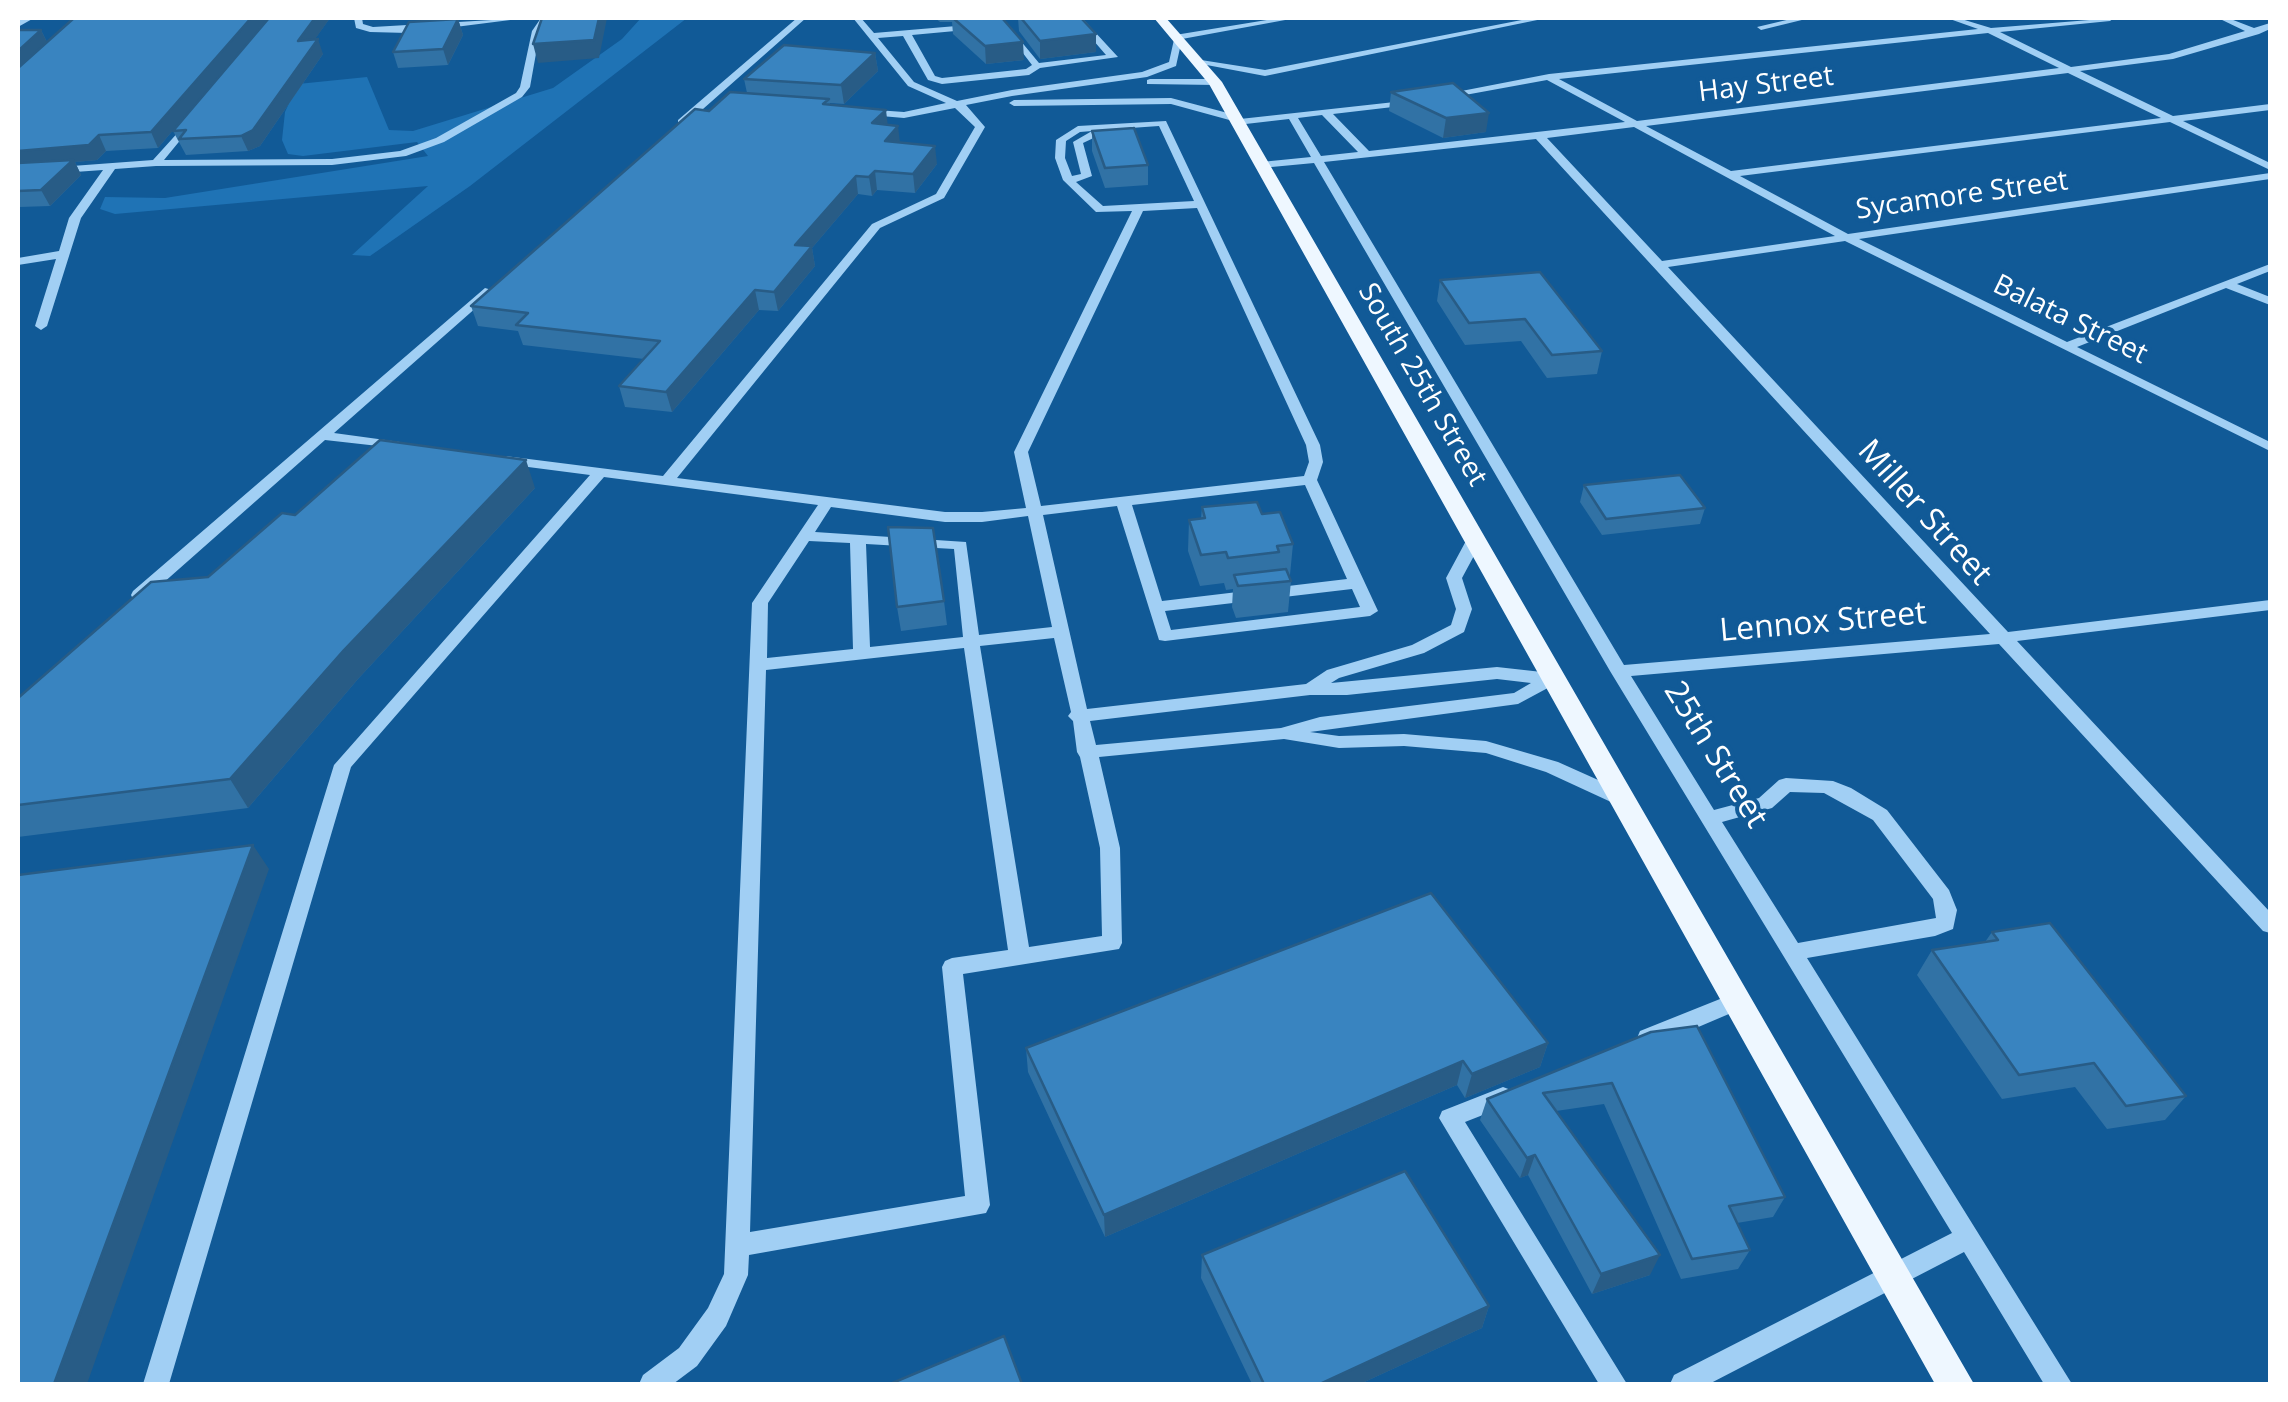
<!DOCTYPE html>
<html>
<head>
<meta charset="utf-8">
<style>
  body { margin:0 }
  #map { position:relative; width:2288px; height:1402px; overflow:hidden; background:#115a97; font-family:"Open Sans",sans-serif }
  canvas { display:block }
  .frame { position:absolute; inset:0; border:20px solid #fff; pointer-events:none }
</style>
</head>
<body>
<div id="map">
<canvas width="2288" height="1402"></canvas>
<div class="frame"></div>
</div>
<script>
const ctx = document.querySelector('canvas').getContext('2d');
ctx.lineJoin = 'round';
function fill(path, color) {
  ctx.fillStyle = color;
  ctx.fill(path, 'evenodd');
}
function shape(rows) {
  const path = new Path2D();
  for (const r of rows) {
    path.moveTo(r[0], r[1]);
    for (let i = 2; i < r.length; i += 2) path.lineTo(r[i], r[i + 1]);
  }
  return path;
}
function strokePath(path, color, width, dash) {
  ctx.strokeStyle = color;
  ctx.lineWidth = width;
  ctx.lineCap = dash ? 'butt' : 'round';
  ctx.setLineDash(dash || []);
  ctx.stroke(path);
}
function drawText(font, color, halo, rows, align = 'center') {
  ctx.font = font + ' "Open Sans",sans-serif';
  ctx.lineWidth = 8;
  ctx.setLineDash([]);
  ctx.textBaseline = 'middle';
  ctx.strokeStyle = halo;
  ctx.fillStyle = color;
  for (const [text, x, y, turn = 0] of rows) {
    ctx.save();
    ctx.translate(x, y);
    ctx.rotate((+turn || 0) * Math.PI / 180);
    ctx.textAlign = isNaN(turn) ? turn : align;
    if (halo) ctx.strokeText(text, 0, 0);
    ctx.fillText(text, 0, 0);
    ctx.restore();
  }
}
fill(shape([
  [641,18,687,18,470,186,370,256,352,255,428,186,115,214,100,209,105,197,165,198,428,156,417,142,303,156,288,154,282,140,285,112,298,84,367,77,389,130,413,131,553,88,622,39]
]), '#1f73b5');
fill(shape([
  [24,18,34,18,18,27,18,21,24,18],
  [354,18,362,18,363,24,373,27,526,18,408,33,370,32,356,28,354,18],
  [541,18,549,18,540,31,530,87,522,97,444,142,406,156,332,165,156,166,115,169,81,218,47,326,41,330,35,326,56,259,18,265,18,258,59,251,69,218,103,170,18,176,18,170,153,160,191,118,196,121,164,160,332,159,400,151,436,138,516,93,520,87,532,31,541,18],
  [797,18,806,18,686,124,678,124,678,120,797,18],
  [853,18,861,18,874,33,980,24,977,29,912,35,935,76,942,78,1026,69,1032,65,1006,31,1010,28,1039,63,1106,55,1074,18,1082,18,1118,57,1040,68,1029,75,942,84,928,80,903,36,878,38,914,82,957,101,1012,90,1142,72,1169,62,1175,35,1279,18,1296,18,1182,39,1176,66,1147,77,1012,96,966,105,985,127,944,198,880,228,677,478,945,512,982,512,1026,508,1014,452,1132,211,1096,212,1063,180,1055,158,1056,140,1078,126,1166,121,1320,445,1323,462,1317,480,1378,611,1370,616,1165,641,1159,640,1117,506,1043,515,1087,709,1306,684,1327,670,1412,645,1451,625,1456,609,1446,578,1467,539,1475,534,1483,539,1462,578,1472,609,1464,632,1424,653,1339,678,1331,683,1497,667,1551,673,1560,679,1557,683,1518,704,1310,732,1339,736,1404,734,1486,741,1558,762,1625,792,1627,797,1625,802,1611,802,1546,772,1486,753,1404,746,1339,748,1284,739,1099,757,1120,848,1122,943,1119,949,963,974,990,1205,986,1213,749,1255,748,1275,726,1326,697,1366,673,1384,639,1384,643,1375,679,1348,708,1308,724,1274,752,603,818,505,604,477,351,767,169,1384,143,1384,334,765,590,475,505,464,498,460,505,456,663,476,872,224,936,194,975,127,955,108,904,118,858,114,857,112,862,109,904,112,946,103,908,86,853,18],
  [1159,126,1194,201,1103,206,1076,182,1092,176,1083,143,1102,134,1102,130,1159,126],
  [1092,131,1073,142,1081,174,1072,176,1065,158,1066,141,1080,132,1092,131],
  [1197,208,1306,445,1309,462,1304,476,1041,506,1028,452,1143,211,1197,208],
  [1305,485,1347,579,1162,601,1132,505,1305,485],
  [831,507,945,522,982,522,1028,516,1052,627,979,635,966,542,815,532,831,507],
  [809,541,850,543,853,649,767,658,768,603,809,541],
  [866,544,954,549,963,637,870,647,866,544],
  [1352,589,1360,607,1171,630,1165,611,1352,589],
  [1054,638,1071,712,1068,716,1073,721,1077,752,1080,757,1100,848,1102,936,1029,947,980,646,1054,638],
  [964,648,1008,950,952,958,945,961,942,967,965,1196,750,1232,766,670,964,648],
  [1497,679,1531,683,1514,693,1320,717,1281,728,1096,745,1090,721,1310,695,1347,695,1497,679],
  [1532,18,1547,18,1265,76,1196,63,1201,60,1265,70,1532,18],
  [1795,18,1810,18,1761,30,1757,27,1795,18],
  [1947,18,1958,18,1991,28,2114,18,2110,21,2000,32,2071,67,2169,54,2245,31,2218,18,2228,18,2254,28,2270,23,2270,29,2259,34,2173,59,2080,71,2173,116,2270,104,2270,110,2183,121,2270,163,2270,170,2170,122,1740,176,1848,234,2270,173,2270,179,1859,239,2067,342,2270,264,2270,271,2237,284,2270,297,2270,305,2226,288,2077,347,2270,442,2270,451,1845,241,1668,267,2008,632,2270,600,2270,610,2017,641,2270,912,2270,933,2263,931,1999,644,1631,676,1714,810,1759,798,1779,780,1786,778,1833,781,1851,788,1887,810,1949,890,1957,910,1953,929,1935,936,1807,958,2072,1384,2044,1384,1964,1252,1709,1384,1670,1384,1674,1375,1952,1233,1610,671,1314,163,1261,168,1256,165,1261,162,1311,157,1289,119,1237,125,1233,121,1171,104,1014,106,1009,103,1014,100,1171,98,1239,116,1240,119,1413,100,1415,102,1410,105,1333,114,1369,151,1625,122,1547,80,1443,99,1441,97,1446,94,1549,74,1978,29,1947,18],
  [1988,33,2059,68,1637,121,1559,79,1988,33],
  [2068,73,2161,118,1731,171,1646,126,2068,73],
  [1322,115,1358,152,1321,156,1298,118,1322,115],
  [1634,127,1835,236,1662,261,1547,138,1634,127],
  [1536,139,1990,634,1624,665,1324,162,1536,139],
  [1790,792,1824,793,1873,820,1933,899,1936,918,1798,943,1722,822,1772,808,1790,792],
  [1150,79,1215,79,1220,82,1215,85,1147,84,1147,80,1150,79],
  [485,288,495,291,334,433,400,442,405,443,405,449,325,440,145,599,133,599,131,595,133,591,485,288],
  [1735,993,1743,996,1746,1002,1743,1008,1656,1045,1648,1047,1640,1045,1637,1038,1640,1031,1735,993],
  [1503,1087,1511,1090,1514,1097,1511,1104,1465,1122,1627,1384,1599,1384,1439,1118,1442,1111,1503,1087]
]), '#a1cff4');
fill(shape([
  [1154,18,1166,18,1222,82,1974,1384,1935,1384,1209,84,1154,18]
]), '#eef7ff');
fill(shape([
  [268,18,158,148,106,151,97,160,75,162,81,175,50,206,20,207,18,211,18,30,41,30,47,42],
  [269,18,330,18,314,40,323,54,260,146,248,151,186,155,173,131],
  [935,18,1081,18,1096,34,1096,52,1040,59,1019,31,1018,18,1003,19,1024,60,986,64,953,34,952,22,940,22],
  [458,19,463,35,448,65,398,68,393,52],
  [875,53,878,71,844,104,830,103,830,105,887,125,900,143,937,164,915,193,877,190,872,196,858,194,812,248,815,266,778,311,759,310,672,412,625,407,619,386,644,359,523,345,518,331,478,326,471,306,709,111,747,93,744,79],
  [1391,92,1486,132,1443,138,1389,111],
  [1092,131,1148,165,1148,185,1105,188,1092,151],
  [1440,280,1602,351,1597,374,1547,378,1521,341,1465,345,1437,301],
  [1584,485,1705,508,1700,524,1602,535,1580,502],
  [535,488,358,679,248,808,18,837,18,698,208,577,295,515],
  [1202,507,1262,514,1293,544,1290,575,1288,575,1291,581,1288,612,1236,618,1232,607,1233,589,1226,590,1224,583,1200,586,1188,551,1189,520,1201,518],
  [944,601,947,625,901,631,897,607],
  [1992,932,2186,1096,2165,1120,2107,1129,2075,1087,2002,1099,1917,975,1932,950,1985,942],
  [1651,1032,1785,1197,1773,1217,1737,1223,1750,1250,1738,1269,1681,1279,1604,1104,1556,1111,1650,1275,1592,1294,1528,1175,1520,1178,1480,1120,1487,1099],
  [1548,1043,1540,1067,1465,1098,1457,1085,1105,1237,1028,1072,1026,1048],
  [1202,1255,1489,1306,1482,1328,1360,1384,1252,1384,1201,1278]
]), '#3172a5');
fill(shape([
  [251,18,268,18,158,148,151,132],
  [315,18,330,18,304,55,298,41],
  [599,18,607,18,599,58,538,63,533,44],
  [458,19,463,35,448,65,443,49],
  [41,30,48,44,18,72,18,51],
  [1096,34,1096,52,1040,59,1040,41],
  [318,39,323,54,260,146,248,151,241,136],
  [1023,42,1024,60,986,64,985,46],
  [875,53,878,71,844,104,841,85],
  [886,110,888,127,872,123],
  [1489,113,1486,132,1443,138,1446,118],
  [898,126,900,143,885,141],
  [99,135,106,151,97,160,75,162,81,175,50,206,41,190,18,167,18,151],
  [935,146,937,164,915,193,913,174],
  [875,171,877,190,872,196,869,177],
  [856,176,858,194,812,248,815,266,778,311,774,292,795,245],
  [755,290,759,310,672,412,666,392],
  [526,460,535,488,358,679,248,808,230,779,344,650],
  [253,845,269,869,87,1384,54,1384],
  [1548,1043,1540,1067,1465,1098,1472,1074],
  [1463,1061,1457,1085,1105,1237,1104,1215],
  [1535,1155,1528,1175,1520,1178,1527,1158],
  [1660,1255,1650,1275,1592,1294,1601,1274],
  [1489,1306,1482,1328,1360,1384,1320,1384]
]), '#285c86');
const building = shape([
  [74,18,251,18,151,132,99,135,89,145,18,151,18,68,74,18],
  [269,18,315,18,298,41,318,39,253,130,241,136,179,139,186,130,173,131,269,18],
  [542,18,599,18,594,40,533,44,542,18],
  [953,18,1002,18,1023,42,985,46,953,18],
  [1021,18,1081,18,1096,34,1040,41,1021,18],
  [458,19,443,49,393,52,409,22,458,19],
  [18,30,41,30,18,51,18,30],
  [784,45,875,53,841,85,744,79,784,45],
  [1453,83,1489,113,1446,118,1391,92,1453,83],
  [730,92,829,99,823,104,886,110,872,123,898,126,885,141,935,146,913,174,875,171,869,177,856,176,795,245,812,246,774,292,755,290,666,392,619,386,660,341,516,325,528,313,471,306,695,109,709,111,730,92],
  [1134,128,1148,165,1105,168,1092,131,1134,128],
  [73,160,41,190,18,191,18,163,73,160],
  [1540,272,1602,351,1552,355,1525,319,1469,323,1440,280,1540,272],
  [380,440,526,460,344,650,230,779,18,805,18,698,151,582,208,577,282,513,295,515,380,440],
  [1680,475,1705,508,1606,519,1584,485,1680,475],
  [1257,502,1262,514,1280,512,1293,544,1277,546,1279,552,1228,558,1226,552,1201,555,1189,520,1205,518,1202,507,1257,502],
  [888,527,933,528,944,601,897,607,888,527],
  [1286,569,1291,581,1238,586,1234,575,1286,569],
  [253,845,54,1384,18,1384,18,875,253,845],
  [1431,893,1548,1043,1472,1074,1463,1061,1104,1215,1026,1048,1431,893],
  [2050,923,2186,1096,2126,1106,2094,1063,2019,1075,1932,950,1998,940,1992,932,2050,923],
  [1697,1026,1785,1197,1729,1206,1750,1250,1692,1259,1612,1083,1543,1093,1660,1255,1601,1274,1535,1155,1527,1158,1487,1099,1651,1032,1697,1026],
  [1405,1171,1489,1306,1320,1384,1264,1384,1202,1255,1405,1171],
  [1004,1336,1022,1384,890,1384,1004,1336]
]);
fill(building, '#3984c0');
strokePath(building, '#285c86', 2.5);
drawText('28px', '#fff', '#115a97', [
  ["Hay Street",1766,85,-7],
  ["Sycamore Street",1962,196,-8],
  ["Balata Street",2070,320,26],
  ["South 25th Street",1422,385,60]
]);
drawText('32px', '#fff', '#115a97', [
  ["Miller Street",1924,513,48],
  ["Lennox Street",1823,623,-5],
  ["25th Street",1715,755,58]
]);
</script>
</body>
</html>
